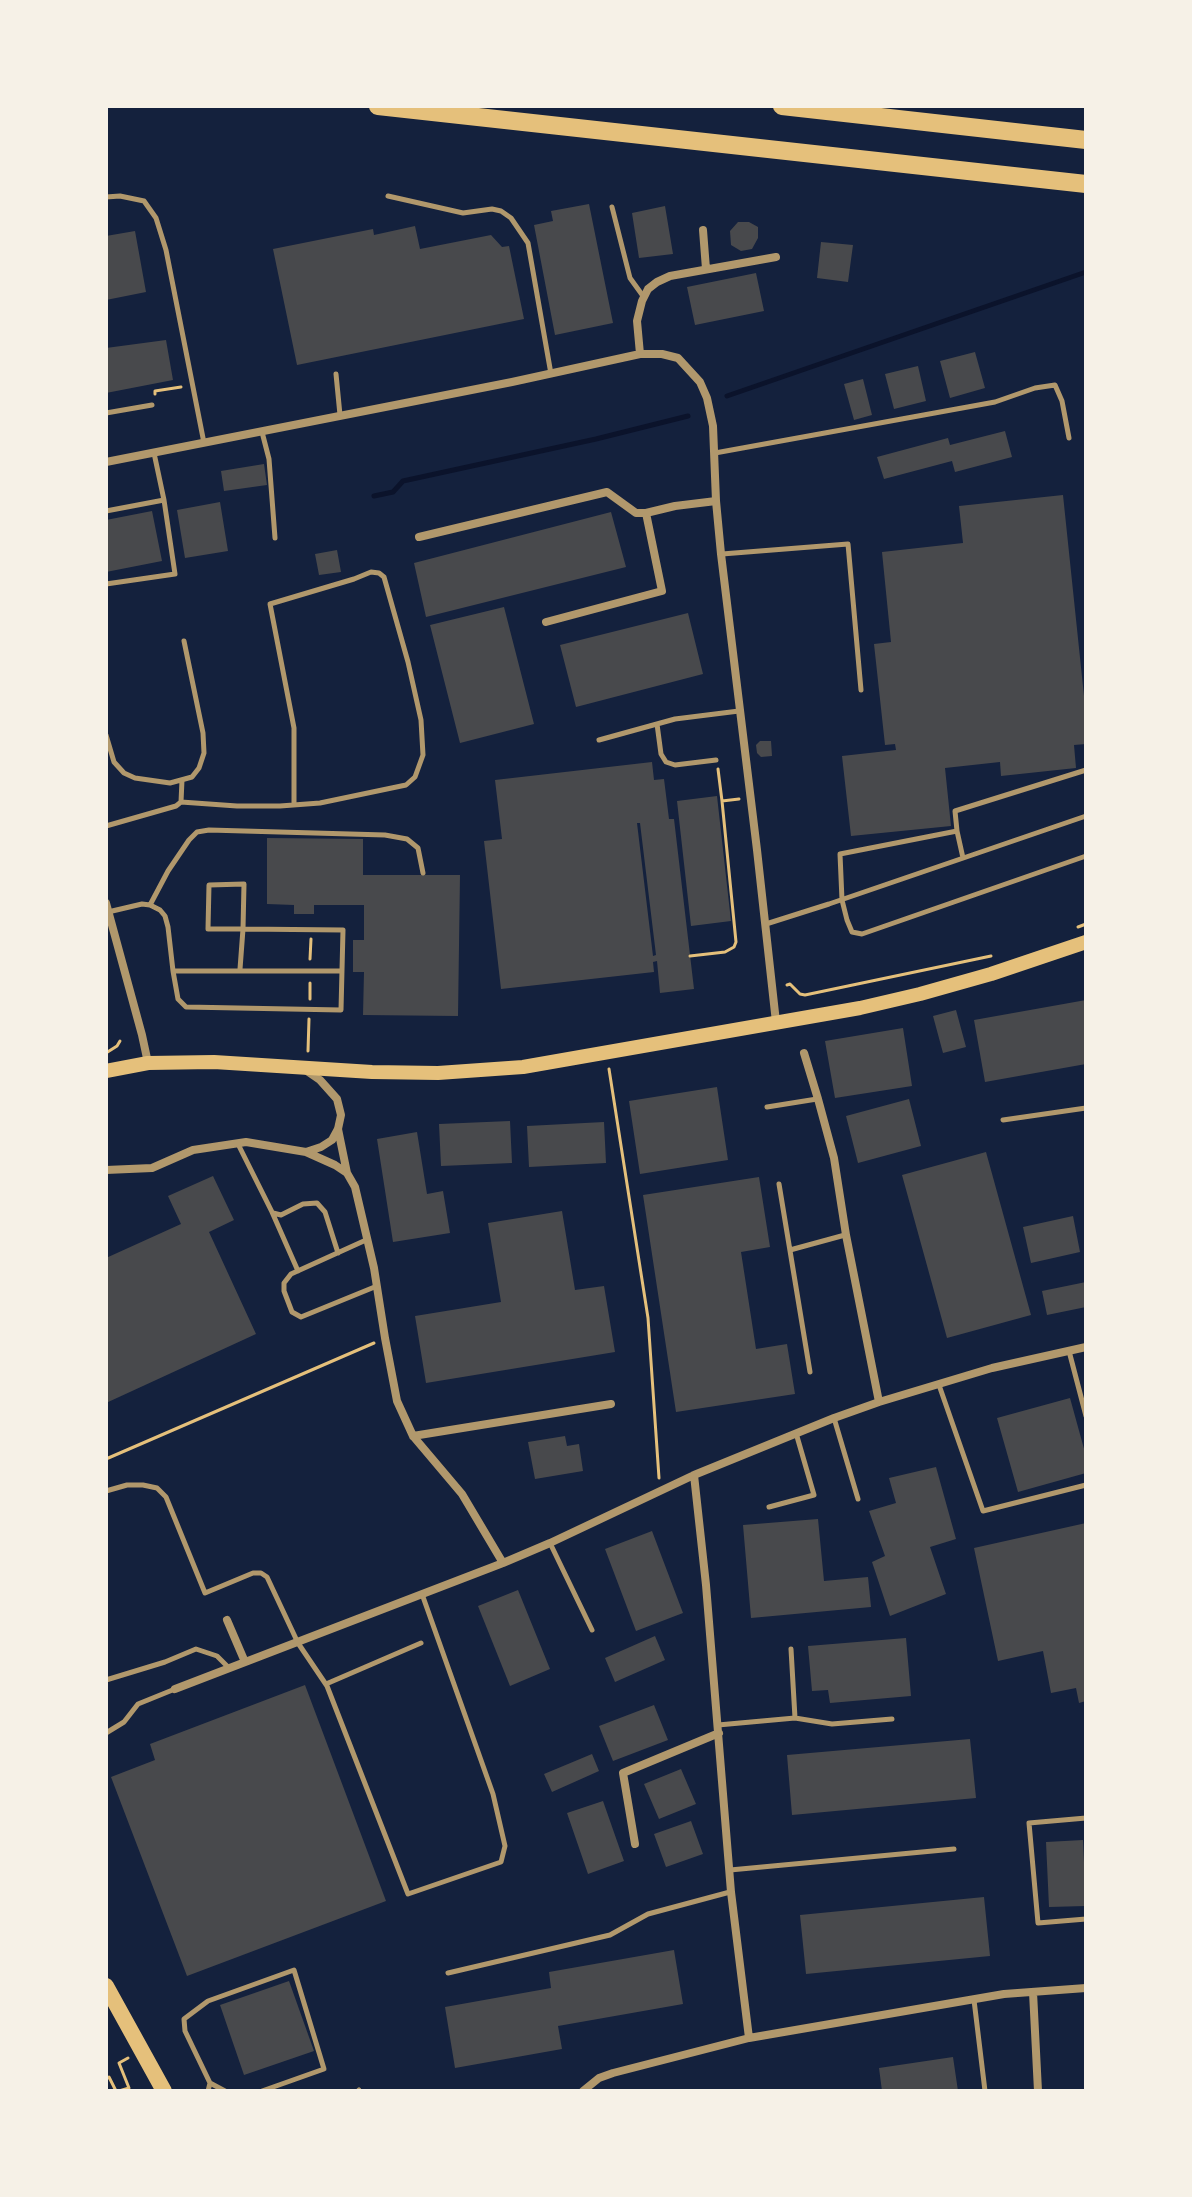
<!DOCTYPE html>
<html>
<head>
<meta charset="utf-8">
<style>
  body { margin:0 }
  #map { position:relative; width:1192px; height:2197px; overflow:hidden; background:#14213d; font-family:"Nunito Sans",sans-serif }
  canvas { display:block }
  .frame { position:absolute; inset:0; border:108px solid #f6f1e7; pointer-events:none }
</style>
</head>
<body>
<div id="map">
<canvas width="1192" height="2197"></canvas>
<div class="frame"></div>
</div>
<script>
const ctx = document.querySelector('canvas').getContext('2d');
ctx.lineJoin = 'round';
function shape(rows) {
  const path = new Path2D();
  for (const r of rows) {
    path.moveTo(r[0], r[1]);
    for (let i = 2; i < r.length; i += 2) path.lineTo(r[i], r[i + 1]);
  }
  return path;
}
function strokePath(path, color, width, dash) {
  ctx.strokeStyle = color;
  ctx.lineWidth = width;
  ctx.lineCap = dash ? 'butt' : 'round';
  ctx.setLineDash(dash || []);
  ctx.stroke(path);
}
function fill(path, color) {
  ctx.fillStyle = color;
  ctx.fill(path, 'evenodd');
}
strokePath(shape([
  [727,396,1086,272],
  [374,496,393,492,403,481,596,439,688,416]
]), '#0b132b', 5);
fill(shape([
  [589,204,613,323,555,335,534,225,553,221,551,211],
  [665,206,673,254,639,258,632,213],
  [738,222,749,222,758,227,758,238,752,249,741,251,731,245,730,231],
  [415,226,420,249,491,235,502,247,509,246,524,319,297,365,273,249,373,229,374,235],
  [135,231,146,292,106,300,106,236],
  [821,242,853,245,848,282,817,278],
  [756,273,764,311,695,325,687,287],
  [166,340,173,380,106,393,106,348],
  [975,352,985,388,950,398,940,361],
  [918,366,926,401,894,409,885,374],
  [863,379,872,415,854,420,844,384],
  [1005,431,1012,457,955,472,952,461,884,479,877,457,948,438,950,445],
  [264,464,267,485,224,491,221,471],
  [1063,495,1086,715,1086,744,1074,745,1076,768,1001,776,1000,762,945,768,951,826,851,836,842,756,896,750,895,744,885,745,874,644,891,642,882,552,963,543,959,506],
  [220,502,228,551,185,558,177,510],
  [152,511,162,561,106,572,106,520],
  [611,512,626,567,426,617,414,563],
  [337,550,341,572,319,575,315,554],
  [504,607,534,724,460,743,430,625],
  [688,613,703,674,576,707,560,645],
  [760,741,771,741,772,756,761,757,757,753,756,745],
  [652,762,654,780,664,779,669,819,674,819,694,989,660,993,657,961,653,962,654,972,501,989,484,841,502,839,495,780],
  [637,823,640,823,656,955,653,956],
  [717,796,731,921,691,926,677,801],
  [267,838,363,839,363,875,460,875,458,1016,363,1015,364,972,353,972,353,940,364,940,364,905,314,905,314,914,294,914,294,905,267,904],
  [1086,1000,1086,1064,985,1082,974,1020],
  [956,1010,966,1047,943,1053,933,1016],
  [903,1028,912,1086,835,1098,825,1041],
  [717,1087,728,1160,640,1174,629,1101],
  [909,1099,921,1146,858,1163,846,1116],
  [510,1121,512,1163,441,1166,439,1124],
  [604,1122,606,1163,529,1167,527,1126],
  [417,1132,427,1194,443,1191,450,1233,393,1242,377,1139],
  [986,1152,1031,1315,947,1338,902,1175],
  [213,1176,234,1220,209,1232,256,1334,106,1403,106,1258,181,1224,168,1196],
  [759,1177,770,1247,741,1252,756,1349,787,1344,795,1394,676,1412,643,1195],
  [562,1211,575,1290,604,1286,615,1352,426,1383,415,1316,501,1302,488,1223],
  [1073,1216,1080,1252,1031,1263,1023,1227],
  [1086,1282,1086,1307,1047,1315,1042,1291],
  [1070,1398,1086,1456,1086,1473,1018,1492,997,1418],
  [565,1436,567,1446,579,1444,583,1471,535,1479,528,1442],
  [936,1467,956,1539,930,1547,946,1594,890,1616,872,1562,885,1556,869,1511,896,1503,889,1478],
  [818,1519,824,1581,868,1577,871,1607,751,1618,743,1525],
  [1086,1523,1086,1701,1079,1703,1076,1688,1051,1693,1043,1651,998,1661,974,1548],
  [652,1531,683,1613,636,1631,605,1549],
  [518,1590,550,1669,510,1686,478,1606],
  [655,1636,665,1660,615,1682,605,1658],
  [906,1638,911,1696,830,1703,828,1690,812,1691,808,1646],
  [305,1685,386,1901,187,1976,111,1777,155,1760,150,1744],
  [654,1705,668,1740,613,1761,599,1726],
  [970,1739,976,1798,792,1815,787,1755],
  [592,1754,599,1771,552,1792,544,1774],
  [681,1769,696,1804,659,1819,644,1784],
  [603,1801,624,1861,588,1874,567,1813],
  [691,1821,703,1854,666,1867,654,1834],
  [1083,1840,1086,1906,1049,1907,1046,1842],
  [984,1897,990,1956,806,1974,800,1915],
  [674,1950,683,2004,558,2026,562,2049,455,2068,445,2007,551,1988,549,1972],
  [289,1981,314,2051,244,2075,220,2005],
  [953,2057,958,2091,882,2091,879,2068]
]), '#48494c');
strokePath(shape([
  [155,394,155,391,181,387],
  [718,769,722,801],
  [1078,927,1086,924],
  [690,956,725,952,734,947,736,942,722,801,739,799],
  [310,959,311,939],
  [787,985,790,984,800,994,805,995,991,956],
  [310,999,310,983],
  [308,1051,309,1019],
  [106,1053,117,1046,120,1041],
  [609,1069,648,1318,659,1478],
  [106,1459,374,1343],
  [106,2079,109,2077,116,2091],
  [119,2091,129,2088,119,2063,128,2058]
]), '#e5c07b', 3);
strokePath(shape([
  [388,196,463,213,492,209,501,211,511,218,528,243,551,374],
  [106,197,120,196,144,201,156,218,166,250,204,443],
  [612,207,630,278,643,296],
  [336,374,340,415],
  [106,413,152,405],
  [262,432,269,459,275,538],
  [715,453,995,402,1035,388,1055,385,1062,401,1069,438],
  [106,511,164,500],
  [722,554,848,544,861,690],
  [106,584,175,574,164,500,154,453],
  [657,724,661,754,666,762,675,765,716,760],
  [106,735,114,762,124,773,135,778,170,783,192,777,199,768,204,753,203,733,184,641],
  [599,740,675,719,739,711],
  [181,802,237,806,280,806,320,803,406,785,415,777,423,755,421,720,408,662,384,577,379,573,371,572,354,579,270,604,294,728,294,805],
  [106,826,176,806,181,802,182,780],
  [957,831,955,811,1086,770],
  [963,858,957,831,840,854,842,900,847,920,852,932,862,934,1086,856],
  [150,905,168,871,189,840,197,832,209,830,385,835,407,839,418,848,423,873],
  [108,912,142,904,150,905,160,910,165,916,168,927,173,971,342,971],
  [766,924,829,904,1086,816],
  [173,971,178,999,186,1007,341,1010,343,930,243,929,208,929,209,885,244,884,243,929,240,969],
  [767,1107,817,1099],
  [1003,1120,1086,1108],
  [238,1144,272,1212,298,1271],
  [779,1184,810,1372],
  [273,1213,281,1215,303,1204,317,1203,325,1212,338,1253],
  [366,1240,291,1274,284,1283,284,1291,292,1312,301,1317,377,1286],
  [790,1250,845,1235],
  [1069,1351,1086,1416],
  [939,1385,983,1511,1086,1485],
  [834,1418,858,1499],
  [106,1491,127,1485,143,1485,157,1488,166,1497,205,1593,253,1573,261,1573,267,1577,298,1643,327,1686,408,1894,501,1862,505,1846,493,1794,422,1594],
  [769,1507,814,1495,796,1433],
  [550,1543,592,1630],
  [106,1680,165,1662,196,1649,217,1656,229,1668],
  [326,1684,421,1643],
  [795,1718,832,1724,892,1719],
  [718,1725,795,1718,791,1649],
  [106,1733,124,1722,138,1704,175,1689],
  [1086,1818,1029,1823,1038,1923,1086,1919],
  [730,1870,954,1849],
  [448,1973,610,1935,648,1914,730,1892],
  [974,2000,985,2091],
  [208,2091,210,2083],
  [225,2091,210,2083,185,2031,184,2019,208,2001,294,1970,324,2069,262,2091],
  [358,2091,359,2090]
]), '#b1986c', 5);
strokePath(shape([
  [703,230,706,269],
  [640,354,637,321,642,301,648,289,657,282,670,276,776,257],
  [106,462,512,382,640,354,662,354,678,358,700,382,707,398,713,426,716,501,721,554,757,850,776,1022],
  [419,537,607,492,636,513,646,513,675,506,716,501],
  [546,622,662,591,646,513],
  [106,903,142,1035,148,1063],
  [804,1053,818,1099,834,1158,846,1235,879,1402],
  [304,1069,320,1080,337,1099,341,1115,338,1129,332,1140,321,1147,306,1152],
  [338,1129,347,1173,355,1187,374,1268,385,1338,397,1401,413,1436,462,1494,503,1563],
  [106,1170,152,1168,193,1150,246,1142,306,1152,335,1165,347,1173],
  [413,1436,611,1404],
  [694,1475,706,1585,731,1892,749,2038],
  [227,1620,245,1662],
  [175,1689,503,1563,550,1543,694,1475,834,1418,879,1402,992,1368,1086,1347],
  [635,1844,623,1773,719,1733],
  [1033,1992,1038,2091],
  [583,2091,599,2078,613,2073,749,2038,1004,1994,1086,1988]
]), '#b1986c', 8);
strokePath(shape([
  [106,1071,148,1063,214,1062,372,1072,438,1073,523,1067,860,1008,920,994,991,974,1086,942]
]), '#e5c07b', 14);
strokePath(shape([
  [106,1986,164,2091]
]), '#e5c07b', 16);
strokePath(shape([
  [378,106,1086,184],
  [782,106,1086,140]
]), '#e5c07b', 18);
</script>
</body>
</html>
